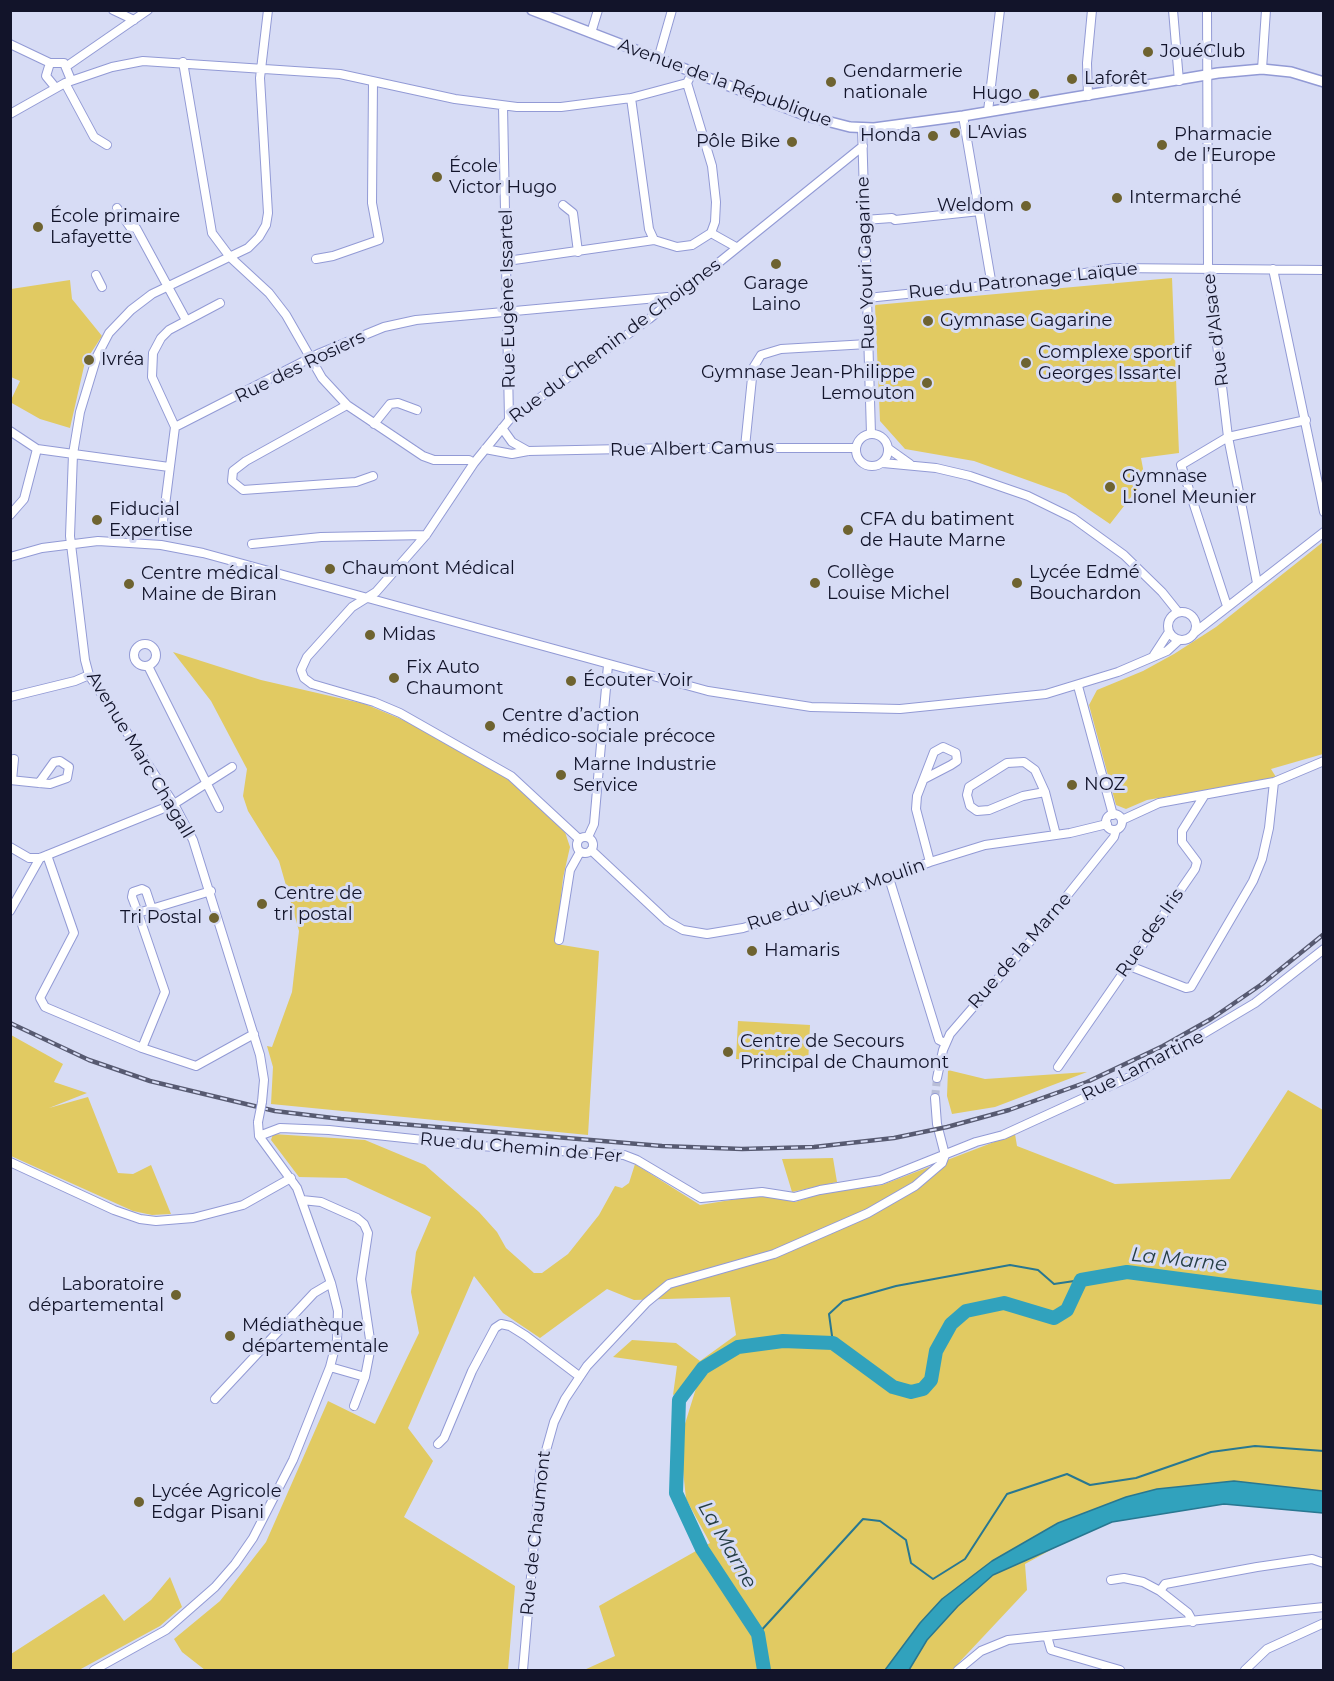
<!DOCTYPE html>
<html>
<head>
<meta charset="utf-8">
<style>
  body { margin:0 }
  #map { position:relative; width:1334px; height:1681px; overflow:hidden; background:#d7dcf5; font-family:Montserrat,sans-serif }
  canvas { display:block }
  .frame { position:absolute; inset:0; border:12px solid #12142a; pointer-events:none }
</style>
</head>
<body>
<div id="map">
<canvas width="1334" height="1681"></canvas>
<div class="frame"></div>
</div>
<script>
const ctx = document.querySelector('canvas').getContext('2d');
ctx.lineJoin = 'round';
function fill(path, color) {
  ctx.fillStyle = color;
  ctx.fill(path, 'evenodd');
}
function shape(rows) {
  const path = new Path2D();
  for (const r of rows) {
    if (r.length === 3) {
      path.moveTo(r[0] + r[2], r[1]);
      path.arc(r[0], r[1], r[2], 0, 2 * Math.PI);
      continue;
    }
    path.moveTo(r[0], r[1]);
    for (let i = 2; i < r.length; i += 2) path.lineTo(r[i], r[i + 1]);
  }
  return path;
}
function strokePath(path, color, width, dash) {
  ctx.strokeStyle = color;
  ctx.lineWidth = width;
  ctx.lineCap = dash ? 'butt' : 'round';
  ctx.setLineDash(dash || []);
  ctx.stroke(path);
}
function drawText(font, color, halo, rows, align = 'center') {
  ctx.font = font + ' Montserrat,sans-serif';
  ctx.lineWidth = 6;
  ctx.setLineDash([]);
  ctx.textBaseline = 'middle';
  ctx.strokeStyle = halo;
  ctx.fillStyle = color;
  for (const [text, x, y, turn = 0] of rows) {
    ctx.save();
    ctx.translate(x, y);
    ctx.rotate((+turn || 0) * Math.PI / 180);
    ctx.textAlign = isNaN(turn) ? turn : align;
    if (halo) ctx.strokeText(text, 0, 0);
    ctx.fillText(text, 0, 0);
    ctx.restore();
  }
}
fill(shape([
  [1172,278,1179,453,1141,458,1145,479,1110,524,1066,494,974,461,905,449,880,421,875,305],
  [70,280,72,299,102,336,85,362,70,428,40,419,10,402,20,381,11,377,11,289],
  [1323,542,1323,754,1271,769,1276,777,1271,779,1147,800,1126,809,1116,805,1089,705,1097,690,1143,671,1174,654,1216,627],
  [173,652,261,680,365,704,427,730,511,781,565,832,570,847,563,878,556,944,599,951,588,1135,271,1104,273,1067,267,1046,272,1047,292,992,299,931,279,861,248,811,243,796,247,769,211,701],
  [738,1021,810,1025,808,1064,736,1059],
  [11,1035,63,1064,54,1082,87,1093,49,1108,88,1097,118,1173,133,1174,151,1165,171,1214,152,1215,133,1211,11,1156],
  [948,1070,985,1079,1087,1072,995,1107,952,1114,947,1096],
  [1288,1090,1323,1110,1323,1490,1236,1493,1145,1510,1078,1535,1025,1564,1027,1590,952,1670,584,1670,615,1656,599,1606,710,1543,686,1499,680,1440,697,1385,673,1395,677,1366,613,1357,632,1340,676,1343,700,1361,736,1335,730,1297,634,1300,607,1289,540,1338,503,1313,474,1276,408,1428,433,1461,404,1517,515,1586,508,1670,205,1670,182,1652,174,1639,220,1601,266,1542,328,1401,375,1424,419,1333,411,1292,416,1252,431,1217,346,1178,299,1177,271,1140,273,1134,365,1140,425,1165,479,1212,497,1232,506,1248,534,1273,542,1273,568,1254,599,1215,615,1186,622,1188,629,1183,635,1164,700,1205,761,1195,795,1202,823,1193,882,1185,1015,1134,1017,1146,1115,1184,1230,1179],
  [833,1158,837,1182,792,1192,782,1159],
  [170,1577,182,1607,160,1626,79,1670,11,1670,11,1654,104,1594,124,1621,151,1600]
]), '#e1ca62');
const water = shape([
  [1234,1481,1323,1491,1323,1513,1224,1504,1112,1522,993,1575,958,1606,927,1640,909,1670,885,1670,920,1623,942,1599,992,1561,1058,1523,1126,1497,1157,1489,1234,1481]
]);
fill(water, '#31a2bd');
strokePath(water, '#287791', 1.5);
strokePath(shape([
  [833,1343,829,1314,843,1301,896,1286,1010,1265,1038,1270,1054,1284,1081,1280],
  [758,1634,863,1519,880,1521,906,1540,911,1563,933,1579,965,1559,1007,1494,1067,1474,1090,1485,1136,1478,1211,1452,1255,1446,1324,1451]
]), '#287791', 2);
strokePath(shape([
  [764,1670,758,1634,702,1549,676,1493,679,1400,703,1368,738,1347,783,1341,833,1343,893,1387,911,1392,923,1389,931,1380,936,1351,951,1324,966,1311,1004,1303,1054,1318,1067,1310,1081,1280,1127,1272,1324,1298]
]), '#31a2bd', 14);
strokePath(shape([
  [935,1098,937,1078]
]), '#b9bed7', 8, [8, 4]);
const minor = shape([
  [113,10,134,20],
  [1173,10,1179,81],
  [1207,10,1208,268,1228,437,1257,583],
  [591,33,598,10],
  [10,44,50,63],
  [658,59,672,10],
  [183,62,212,233,230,257,269,293,286,315,322,378,347,405,423,456,434,460,469,460,474,463],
  [67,66,148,10],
  [1262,69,1266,10],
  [65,83,94,137,107,145],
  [55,87,46,76,50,63,64,63,71,80],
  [1088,96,1087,63,1092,10],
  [631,98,649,229,654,240,677,247,692,245,711,233,715,222,716,202,712,166,687,83,692,73],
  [503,106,509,420],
  [988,111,1000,10],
  [10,114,65,83,112,67,143,61,340,74,455,99,517,107,561,107,631,98,687,83],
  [963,116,992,286],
  [862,127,871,434],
  [563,205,573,213,578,252],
  [117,208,130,227,136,228,186,320],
  [864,220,892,218,895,220,980,211],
  [711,233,736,247],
  [316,259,333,256,379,240,372,203,373,82],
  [507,261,654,240],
  [1273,269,1324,512],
  [96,275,102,287],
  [867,298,1043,280,1115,268,1324,270],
  [347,405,246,461,233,471,232,481,243,490,356,482,373,476],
  [374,424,390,404,398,403,417,410],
  [175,427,152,377,153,353,161,338,169,330,220,303],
  [502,428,512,442,528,451],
  [10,431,37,449,169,467],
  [872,450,16],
  [745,447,753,368,761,355,781,349,868,344],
  [485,449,512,454,528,451,672,448,856,448],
  [889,449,910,464],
  [883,463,936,468,970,476,1028,496,1073,518,1124,555,1162,592,1178,612],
  [10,515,24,499,37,449],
  [162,529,175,427,318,354,384,327,416,320,668,297,672,300],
  [252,544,321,537,426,535],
  [10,557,42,548,98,541,161,545,203,553,708,691,811,707,900,709,1046,694,1118,672,1167,651,1179,640],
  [1227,606,1181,465,1228,437,1306,420],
  [1182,626,14],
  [1194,633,1324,532],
  [145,655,11],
  [1154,655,1169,632],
  [148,666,219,808],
  [1078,686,1113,815],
  [10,697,75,681,89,675],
  [924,779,951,765,957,761,956,753,943,747,934,752,917,796,916,809,930,862],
  [10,780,39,783,50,784,67,778,69,767,60,761,54,762,39,783],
  [12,780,14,759],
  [1045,792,1023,796,989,810,977,811,970,806,967,795,969,787,1007,763,1024,762,1035,770,1045,792,1056,835],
  [1114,822,8],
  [1122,820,1159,803,1274,782,1324,761],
  [585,845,8],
  [588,837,594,824,608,665],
  [579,839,511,776,400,713,374,702,312,684,304,678,301,670,307,657,352,607,376,592,426,535,474,463,509,420,649,319,863,146],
  [10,847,29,858,40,858,174,804,232,767],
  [591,850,667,921,683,930,707,934,743,928,804,909,930,862,985,845,1070,833,1107,824],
  [47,855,74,933,40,998,45,1007,142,1048,196,1066,254,1034],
  [889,878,939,1040,945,1043],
  [10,911,40,858],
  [138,913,132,897,133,892,142,889,146,891,152,909],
  [559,940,570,870,580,852],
  [1127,965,1186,988,1191,987,1253,881,1262,859,1269,828,1274,782],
  [142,1048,165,992,138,913,211,891],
  [1058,1067,1195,869,1197,862,1182,842,1182,831,1204,796],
  [937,1078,943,1050,950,1034,1034,937,1114,837,1116,830],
  [935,1098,937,1124,945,1155],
  [262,1102,264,1080,260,1055,193,840,174,804,89,675,85,660,70,536,73,454,80,412,97,356,109,333,131,310,152,294,248,248,259,237,266,225,268,213,260,78,268,10],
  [259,1136,280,1128,329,1130,480,1146,624,1155,637,1160,701,1198,762,1192,794,1197,820,1190,881,1180,976,1142,1003,1135,1134,1075,1255,1003,1324,949],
  [10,1162,114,1210,140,1219,156,1221,193,1218,243,1205,291,1178],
  [302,1200,321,1202,357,1218,364,1224,368,1233,361,1279,371,1346,365,1377,330,1367],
  [215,1399,314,1293,331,1283],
  [354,1406,365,1377],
  [438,1444,444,1438,472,1371,495,1328,501,1324,510,1326,526,1336,579,1376],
  [1111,1580,1124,1578,1143,1582,1160,1591,1165,1584,1257,1567,1312,1559,1324,1563],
  [1160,1591,1188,1613,1193,1622],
  [1047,1636,1051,1650,1120,1670],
  [94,1670,166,1630,215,1587,235,1564,253,1538,293,1460,330,1367,337,1340,338,1311,331,1283,297,1188,259,1136,258,1122],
  [523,1670,540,1472,554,1422,565,1399,587,1366,646,1303,669,1284,774,1254,868,1213,915,1186,942,1163,945,1155],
  [958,1670,981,1651,1008,1640,1324,1607],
  [1245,1670,1267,1649,1324,1623]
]);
const major = shape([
  [532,10,807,116,850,127,874,128,963,116,1218,73,1262,69,1291,72,1324,82]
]);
strokePath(minor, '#929ad5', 10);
strokePath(major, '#929ad5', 12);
strokePath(minor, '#fff', 8);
strokePath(major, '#fff', 9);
const rail = shape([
  [10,1023,89,1060,150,1081,275,1111,341,1119,662,1146,742,1149,814,1147,894,1138,947,1127,1009,1110,1087,1082,1163,1046,1211,1019,1262,984,1324,934]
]);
strokePath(rail, '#575a71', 4.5);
strokePath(rail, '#d7dcf5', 2, [7]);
const minorBridge = shape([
  [258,1122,262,1102]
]);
strokePath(minorBridge, '#929ad5', 10, []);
strokePath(minorBridge, '#fff', 8);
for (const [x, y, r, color] of [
  [1148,52,6,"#6e6330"],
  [1072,79,6,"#6e6330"],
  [831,82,6,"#6e6330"],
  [1034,94,6,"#6e6330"],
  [955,133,6,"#6e6330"],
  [933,136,6,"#6e6330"],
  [792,142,6,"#6e6330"],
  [1162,145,6,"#6e6330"],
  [437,177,6,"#6e6330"],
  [1117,198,6,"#6e6330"],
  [1026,206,6,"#6e6330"],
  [38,227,6,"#6e6330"],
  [776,264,6,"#6e6330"],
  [928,321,6,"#6e6330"],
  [89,360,6,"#6e6330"],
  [1026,363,6,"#6e6330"],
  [927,383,6,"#6e6330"],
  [1110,487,6,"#6e6330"],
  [97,520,6,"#6e6330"],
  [848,530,6,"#6e6330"],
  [330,569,6,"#6e6330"],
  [815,583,6,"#6e6330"],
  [1017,583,6,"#6e6330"],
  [129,584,6,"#6e6330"],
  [370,635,6,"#6e6330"],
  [394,678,6,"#6e6330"],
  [571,681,6,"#6e6330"],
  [490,726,6,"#6e6330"],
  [561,775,6,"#6e6330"],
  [1072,785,6,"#6e6330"],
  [262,904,6,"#6e6330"],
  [214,918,6,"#6e6330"],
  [752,951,6,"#6e6330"],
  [728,1052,6,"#6e6330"],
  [176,1295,6,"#6e6330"],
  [230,1336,6,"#6e6330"],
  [139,1502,6,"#6e6330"]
]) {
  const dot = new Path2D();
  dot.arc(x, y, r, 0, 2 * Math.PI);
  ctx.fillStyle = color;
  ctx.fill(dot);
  strokePath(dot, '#d7dcf5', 2);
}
drawText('18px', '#12142a', '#d7dcf5', [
  ["JouéClub",1160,52],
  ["Gendarmerie",843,72],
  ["nationale",843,93],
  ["Laforêt",1084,79],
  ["Hugo",1022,94,"right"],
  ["L'Avias",967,133],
  ["Pharmacie",1174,135],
  ["de l’Europe",1174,156],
  ["Honda",921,136,"right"],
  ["Pôle Bike",780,142,"right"],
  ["École",449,167],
  ["Victor Hugo",449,188],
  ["Intermarché",1129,198],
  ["Weldom",1014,206,"right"],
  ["École primaire",50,217],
  ["Lafayette",50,238],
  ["Garage",776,284,"center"],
  ["Laino",776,305,"center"],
  ["Gymnase Gagarine",940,321],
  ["Complexe sportif",1038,353],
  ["Georges Issartel",1038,374],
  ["Ivréa",101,360],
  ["Gymnase Jean-Philippe",915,373,"right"],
  ["Lemouton",915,394,"right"],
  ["Gymnase",1122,477],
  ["Lionel Meunier",1122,498],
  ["Fiducial",109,510],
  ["Expertise",109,531],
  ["CFA du batiment",860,520],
  ["de Haute Marne",860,541],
  ["Chaumont Médical",342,569],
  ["Collège",827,573],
  ["Louise Michel",827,594],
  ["Lycée Edmé",1029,573],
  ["Bouchardon",1029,594],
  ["Centre médical",141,574],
  ["Maine de Biran",141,595],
  ["Midas",382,635],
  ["Fix Auto",406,668],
  ["Chaumont",406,689],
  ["Écouter Voir",583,681],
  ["Centre d’action",502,716],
  ["médico-sociale précoce",502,737],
  ["Marne Industrie",573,765],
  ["Service",573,786],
  ["NOZ",1084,785],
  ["Centre de",274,894],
  ["tri postal",274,915],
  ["Tri Postal",202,918,"right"],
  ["Hamaris",764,951],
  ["Centre de Secours",740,1042],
  ["Principal de Chaumont",740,1063],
  ["Laboratoire",164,1285,"right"],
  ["départemental",164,1306,"right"],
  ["Médiathèque",242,1326],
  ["départementale",242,1347],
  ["Lycée Agricole",151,1492],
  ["Edgar Pisani",151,1513]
], 'left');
drawText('18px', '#12142a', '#d7dcf5', [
  ["Avenue de la République",725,83,20],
  ["Rue Youri Gagarine",866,263,-92],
  ["Rue du Patronage Laïque",1023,281,-6],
  ["Rue Eugène Issartel",508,299,-91],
  ["Rue d'Alsace",1216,330,-97],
  ["Rue du Chemin de Choignes",615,341,-37],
  ["Rue des Rosiers",300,367,-26],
  ["Rue Albert Camus",692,449,-1],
  ["Avenue Marc Chagall",140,755,59],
  ["Rue du Vieux Moulin",836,895,-19],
  ["Rue des Iris",1150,933,-55],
  ["Rue de la Marne",1020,951,-49],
  ["Rue Lamartine",1143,1066,-27],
  ["Rue du Chemin de Fer",521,1148,5],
  ["Rue de Chaumont",536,1533,-84]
]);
drawText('italic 20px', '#253e44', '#d7dcf5', [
  ["La Marne",1179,1260,6],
  ["La Marne",727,1545,60]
]);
</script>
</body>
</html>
